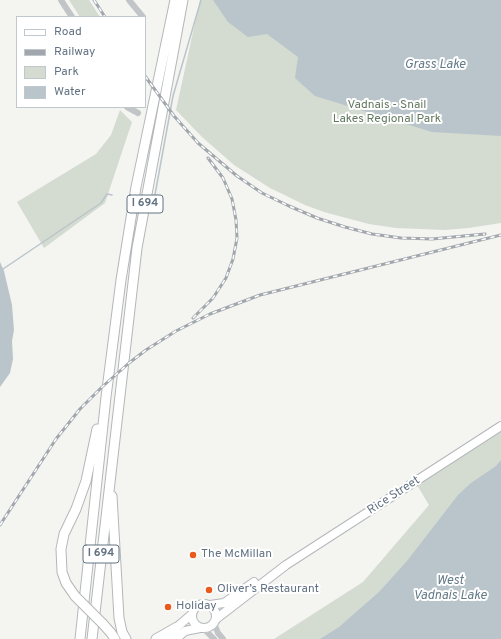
<!DOCTYPE html>
<html>
<head>
<meta charset="utf-8">
<style>
  body { margin:0 }
  #map { position:relative; width:501px; height:639px; overflow:hidden; background:#f4f4f0; font-family:Overpass,sans-serif }
  canvas { display:block }
  .legend { position:absolute; left:16px; top:16px; width:130px; height:92px; box-sizing:border-box; background:#fff; border:1px solid #c0c7cd; margin:0; padding:5px 7px; list-style:none; font-size:12px; color:#627282 }
  .legend li { display:flex; align-items:center; gap:8px; height:20px }
  .legend b { width:20px; border:1px solid #c0c7cd }
</style>
</head>
<body>
<div id="map">
<canvas width="501" height="639"></canvas>
<ul class="legend">
<li><b style="height:5px;background:#fff"></b>Road</li>
<li><b style="height:5px;background:#a1a7ad"></b>Railway</li>
<li><b style="height:11px;background:#d4dbd1"></b>Park</li>
<li><b style="height:11px;background:#bac5cb"></b>Water</li>
</ul>
</div>
<script>
const ctx = document.querySelector('canvas').getContext('2d');
ctx.lineJoin = 'round';
function fill(path, color) {
  ctx.fillStyle = color;
  ctx.fill(path, 'evenodd');
}
function shape(rows) {
  const path = new Path2D();
  for (const r of rows) {
    if (r.length === 3) {
      path.moveTo(r[0] + r[2], r[1]);
      path.arc(r[0], r[1], r[2], 0, 2 * Math.PI);
      continue;
    }
    path.moveTo(r[0], r[1]);
    for (let i = 2; i < r.length; i += 2) path.lineTo(r[i], r[i + 1]);
  }
  return path;
}
function strokePath(path, color, width, dash) {
  ctx.strokeStyle = color;
  ctx.lineWidth = width;
  ctx.lineCap = dash ? 'butt' : 'round';
  ctx.setLineDash(dash || []);
  ctx.stroke(path);
}
function drawText(font, color, halo, rows, align = 'center') {
  ctx.font = font + ' Overpass,sans-serif';
  ctx.lineWidth = 4;
  ctx.setLineDash([]);
  ctx.textBaseline = 'middle';
  ctx.strokeStyle = halo;
  ctx.fillStyle = color;
  for (const [text, x, y, turn = 0] of rows) {
    ctx.save();
    ctx.translate(x, y);
    ctx.rotate((+turn || 0) * Math.PI / 180);
    ctx.textAlign = isNaN(turn) ? turn : align;
    if (halo) ctx.strokeText(text, 0, 0);
    ctx.fillText(text, 0, 0);
    ctx.restore();
  }
}
fill(shape([
  [69,0,89,0,100,17,80,17],
  [200,0,501,0,501,223,468,228,445,230,396,228,369,224,324,212,305,205,270,188,234,165,202,137,176,110],
  [120,110,132,122,105,203,44,248,17,202,96,154,111,135],
  [501,430,501,639,274,639,363,582,429,505,417,485]
]), '#d4dbd1');
fill(shape([
  [213,0,501,0,501,136,432,132,315,96,295,78,298,57,267,34,248,37,228,22],
  [0,262,4,271,12,305,14,330,12,341,13,359,10,373,0,387],
  [501,460,501,639,320,639,339,627,379,592,407,561,458,495,471,483,496,466]
]), '#bac5cb');
strokePath(shape([
  [152,200,154,200,173,96,201,0],
  [3,269,101,203,107,194,112,195]
]), '#bac5cb', 1.5);
const major = shape([
  [204,616,12],
  [210,605,224,603,254,582],
  [216,619,286,565,501,426],
  [167,639,177,627,191,615],
  [176,639,185,631,200,628]
]);
const highway = shape([
  [112,496,119,618,122,632,126,639],
  [75,596,66,583,62,572,61,549,64,534,76,509,86,481,97,429],
  [103,624,111,633,115,639],
  [80,639,106,397,121,280,136,187,175,0],
  [92,639,137,248,183,0],
  [156,639,177,627]
]);
strokePath(major, '#b4b8bc', 10);
strokePath(highway, '#b4b7ba', 11);
strokePath(shape([
  [61,0,72,17],
  [129,0,143,17],
  [127,107,138,113],
  [214,623,218,633,223,639],
  [204,629,214,639]
]), '#c1c5c8', 6);
strokePath(major, '#fff', 8);
strokePath(highway, '#fff', 9);
const rail = shape([
  [94,0,105,17],
  [145,76,174,116,198,143,237,176,262,193,289,206,317,218,345,227,372,234,401,238,432,239,485,234],
  [193,318,213,298,226,278,233,259,237,238,236,220,232,199,223,178,208,158],
  [0,525,56,439,80,409,102,387,129,363,146,350,176,331,210,314,260,295,501,235]
]);
strokePath(rail, '#a1a7ad', 3);
strokePath(rail, '#fff', 1.5, [4.5]);
const highwayBridge = shape([
  [75,596,103,624]
]);
strokePath(highwayBridge, '#b4b7ba', 11, []);
strokePath(highwayBridge, '#fff', 9);
for (const [x, y, r, color] of [
  [193,555,4,"#e95a1c"],
  [209,590,4,"#e95a1c"],
  [168,607,4,"#e95a1c"]
]) {
  const dot = new Path2D();
  dot.arc(x, y, r, 0, 2 * Math.PI);
  ctx.fillStyle = color;
  ctx.fill(dot);
  strokePath(dot, '#fff', 1.5);
}
for (const [x, y, w] of [
  [145,204,36],
  [101,554,36]
]) {
  const box = new Path2D();
  box.roundRect(x - w / 2, y - 9, w, 18, 3);
  ctx.fillStyle = '#fff';
  ctx.fill(box);
  strokePath(box, '#627282', 1);
}
drawText('bold 11px', '#627282', null, [
  ["I 694",145,204],
  ["I 694",101,554]
]);
drawText('12px', '#647961', '#fff', [
  ["Vadnais - Snail",387,106],
  ["Lakes Regional Park",387,120]
]);
drawText('12px', '#627282', '#fff', [
  ["Rice Street",394,496,-33]
]);
drawText('12px', '#627282', '#fff', [
  ["The McMillan",201,555],
  ["Oliver’s Restaurant",217,590],
  ["Holiday",176,607]
], 'left');
drawText('italic 13px', '#637a87', '#fff', [
  ["Grass Lake",435,65],
  ["West",450,581],
  ["Vadnais Lake",450,596]
]);
</script>
</body>
</html>
